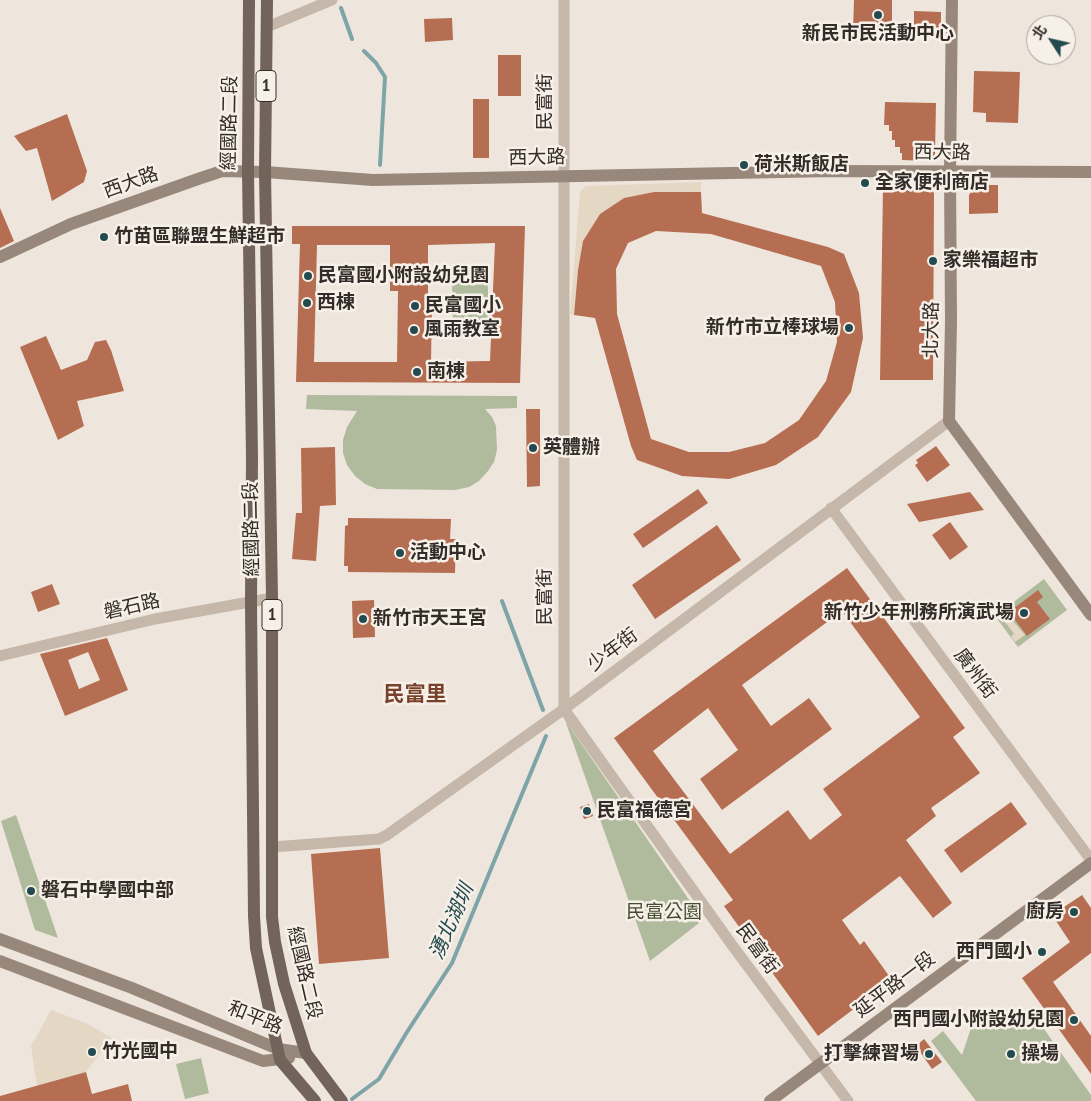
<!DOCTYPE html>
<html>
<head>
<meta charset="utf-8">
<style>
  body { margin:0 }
  #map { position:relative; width:1091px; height:1101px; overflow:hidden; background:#eee6dc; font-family:"PT Sans Narrow","Noto Sans TC",sans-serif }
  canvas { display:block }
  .north { position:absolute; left:1026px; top:15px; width:50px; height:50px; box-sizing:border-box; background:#f7f0e8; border:1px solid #a9a29b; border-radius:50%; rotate:305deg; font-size:14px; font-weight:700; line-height:20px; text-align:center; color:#332c28 }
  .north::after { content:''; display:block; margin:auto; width:18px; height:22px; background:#234b4f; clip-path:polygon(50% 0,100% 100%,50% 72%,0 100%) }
</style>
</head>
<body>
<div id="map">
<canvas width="1091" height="1101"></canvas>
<div class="north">北</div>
</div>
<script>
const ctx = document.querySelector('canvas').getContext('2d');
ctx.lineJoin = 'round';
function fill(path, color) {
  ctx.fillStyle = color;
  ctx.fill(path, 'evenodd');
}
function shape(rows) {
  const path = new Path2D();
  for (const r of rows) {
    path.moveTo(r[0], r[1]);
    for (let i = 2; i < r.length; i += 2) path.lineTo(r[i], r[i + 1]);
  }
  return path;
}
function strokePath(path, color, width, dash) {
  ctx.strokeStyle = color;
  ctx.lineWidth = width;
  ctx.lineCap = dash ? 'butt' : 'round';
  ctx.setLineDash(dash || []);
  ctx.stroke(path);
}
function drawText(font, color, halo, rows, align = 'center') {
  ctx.font = font + ' "PT Sans Narrow","Noto Sans TC",sans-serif';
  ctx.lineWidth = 5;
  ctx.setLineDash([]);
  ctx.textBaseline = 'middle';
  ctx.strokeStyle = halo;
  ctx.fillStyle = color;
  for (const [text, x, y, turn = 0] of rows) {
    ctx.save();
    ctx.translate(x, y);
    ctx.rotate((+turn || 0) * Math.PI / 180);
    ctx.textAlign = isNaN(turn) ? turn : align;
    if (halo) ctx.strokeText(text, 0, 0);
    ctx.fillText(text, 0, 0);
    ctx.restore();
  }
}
fill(shape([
  [452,273,488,273,488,327,453,328],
  [307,395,517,396,517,408,485,409,492,417,496,426,497,450,494,462,488,471,479,481,469,487,455,490,377,489,365,484,355,476,347,465,343,453,343,440,347,427,357,411,306,409],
  [1044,579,1067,610,1018,647,995,616],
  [565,720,703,920,650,961],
  [16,815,58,938,35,930,1,821],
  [997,1012,1015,1013,1032,1017,1044,1029,1091,1095,1091,1101,976,1101,931,1041,943,1031,962,1055,971,1028],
  [201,1058,209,1093,185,1099,176,1064]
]), '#b0bb9e');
fill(shape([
  [701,182,701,192,654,192,624,198,600,214,583,241,578,270,574,315,570,314,580,192,586,186],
  [1004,607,1014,620,1013,621,1025,635,1015,642,1011,636,1014,634,998,612],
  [51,1010,86,1023,112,1038,86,1072,37,1086,31,1046]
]), '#e4d8c5');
strokePath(shape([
  [341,8,352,39],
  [364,51,376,63,385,77,380,165],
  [502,601,543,710],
  [352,1099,379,1079,407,1032,452,963,546,736]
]), '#7fa4a8', 4);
fill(shape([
  [854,0,892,0,892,30,853,30],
  [914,11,941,12,941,38,914,38],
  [452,18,453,40,425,42,424,19],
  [498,55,521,55,521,96,498,96],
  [974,71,1020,72,1018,123,986,122,986,113,973,112],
  [473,99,489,99,489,158,473,158],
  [885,102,936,103,935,154,929,161,902,160,902,153,900,153,900,147,895,147,895,140,892,140,892,131,889,131,889,125,884,125],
  [67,114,87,171,84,182,52,201,37,148,26,151,14,136],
  [976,185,998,185,998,213,969,214,969,195],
  [928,187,934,193,933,380,880,380,883,188],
  [654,192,701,192,702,213,828,247,844,254,859,293,863,338,851,392,818,437,776,465,729,479,682,476,637,460,631,446,595,318,574,315,578,270,583,241,600,214,624,198],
  [656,231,711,234,821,266,835,302,837,342,826,381,799,420,765,443,729,452,689,452,651,439,617,314,616,269,628,243],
  [0,208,14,241,0,248],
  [292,226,525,226,520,383,296,382,300,244,292,244],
  [495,243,490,361,431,362,432,304,428,304,428,245],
  [317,245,390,245,390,291,398,291,397,362,314,362],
  [46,336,61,370,87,360,95,342,106,340,111,350,124,391,77,401,84,426,58,440,20,347],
  [526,409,540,409,540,486,527,487],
  [936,446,950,465,927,482,915,465,918,463,916,460],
  [335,447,336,505,320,506,316,561,292,559,296,513,302,513,301,448],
  [698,489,708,503,643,548,633,534],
  [970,492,984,510,919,522,907,504],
  [348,518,451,519,450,539,456,539,455,573,348,572,348,566,344,566,345,526,348,525],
  [950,522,968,547,950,560,932,535],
  [717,525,741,560,655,619,632,585],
  [847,568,965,728,953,737,980,773,931,808,936,816,906,840,952,903,933,918,900,876,842,920,860,945,864,941,892,980,818,1036,724,906,733,900,614,738],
  [842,611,920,717,823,789,842,815,810,840,788,810,730,854,653,751,708,708,738,750,700,779,722,810,832,729,809,698,771,726,742,685],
  [52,584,60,604,38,612,31,592],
  [1038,590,1043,597,1037,602,1050,619,1027,636,1009,612],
  [374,600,375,637,353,638,352,601],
  [107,638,128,690,65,716,40,654],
  [88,652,100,680,79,689,68,660],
  [1011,802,1027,824,961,873,944,850],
  [589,804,593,816,584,819,580,807],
  [380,848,389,958,319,964,311,854],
  [1082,895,1091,908,1091,953,1053,982,1091,1036,1091,1074,1022,978,1070,942,1052,915],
  [924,1039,942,1062,932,1069,916,1046],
  [86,1072,92,1094,128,1084,132,1101,0,1101,0,1096]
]), '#b66e52');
strokePath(shape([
  [564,0,564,709,732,945,848,1101],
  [267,27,332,0],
  [831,508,1091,860],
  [0,656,155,619,272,598],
  [273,847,379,839,387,835,564,709,949,421]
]), '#c5b7a9', 11);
strokePath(shape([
  [952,0,950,172,951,321,949,421,1091,615],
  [0,257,71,224,198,179,222,171,265,172,373,180,834,171,1091,172],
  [0,939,132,988,278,1049,306,1053],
  [0,961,263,1061,289,1058],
  [770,1101,1091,863]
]), '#98877b', 12);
strokePath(shape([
  [249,0,248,171,252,458,251,602,254,916,256,948,280,1060,315,1101],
  [267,0,265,172,272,598,272,917,275,942,284,984,306,1053,342,1101]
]), '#73645b', 12);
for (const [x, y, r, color] of [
  [878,15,5,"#234b4f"],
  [744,165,5,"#234b4f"],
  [865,183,5,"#234b4f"],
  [104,237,5,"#234b4f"],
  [933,261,5,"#234b4f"],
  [308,276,5,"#234b4f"],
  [307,303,5,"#234b4f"],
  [415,306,5,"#234b4f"],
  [849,328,5,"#234b4f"],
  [414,330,5,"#234b4f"],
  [417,372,5,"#234b4f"],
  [533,448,5,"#234b4f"],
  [400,553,5,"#234b4f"],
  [1024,613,5,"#234b4f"],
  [363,619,5,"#234b4f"],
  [587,811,5,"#234b4f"],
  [31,891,5,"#234b4f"],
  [1074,912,5,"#234b4f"],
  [1042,952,5,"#234b4f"],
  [1074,1020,5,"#234b4f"],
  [92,1052,5,"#234b4f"],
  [929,1054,5,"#234b4f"],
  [1011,1054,5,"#234b4f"]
]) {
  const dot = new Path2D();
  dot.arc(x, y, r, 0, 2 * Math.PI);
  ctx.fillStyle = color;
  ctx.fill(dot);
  strokePath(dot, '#f7f0e8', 2);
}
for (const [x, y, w] of [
  [266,86,20],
  [272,615,20]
]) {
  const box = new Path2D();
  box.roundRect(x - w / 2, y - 15.5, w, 31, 4);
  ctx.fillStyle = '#f7f0e8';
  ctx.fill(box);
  strokePath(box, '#332c28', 1);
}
drawText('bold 18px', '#332c28', null, [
  ["1",266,86],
  ["1",272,615]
]);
drawText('bold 19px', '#332c28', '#f7f0e8', [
  ["新民市民活動中心",878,34,"center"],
  ["荷米斯飯店",754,165],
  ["全家便利商店",875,183],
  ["竹苗區聯盟生鮮超市",114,237],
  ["家樂福超市",943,261],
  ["民富國小附設幼兒園",318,276],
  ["西棟",317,303],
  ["民富國小",425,306],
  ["新竹市立棒球場",839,328,"right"],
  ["風雨教室",424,330],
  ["南棟",427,372],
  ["英體辦",543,448],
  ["活動中心",410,553],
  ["新竹少年刑務所演武場",1014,613,"right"],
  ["新竹市天王宮",373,619],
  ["民富福德宮",597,811],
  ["磐石中學國中部",41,891],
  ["廚房",1064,912,"right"],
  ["西門國小",1032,952,"right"],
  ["西門國小附設幼兒園",1064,1020,"right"],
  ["竹光國中",102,1052],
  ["打擊練習場",919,1054,"right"],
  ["操場",1021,1054]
], 'left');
drawText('19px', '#332c28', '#f7f0e8', [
  ["民富街",546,102,-90],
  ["經國路二段",230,123,-89],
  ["西大路",942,153,1],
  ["西大路",537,158,-1],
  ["西大路",131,183,-20],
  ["北大路",932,330,-89],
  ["經國路二段",252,529,-91],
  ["民富街",546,597,-90],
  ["磐石路",132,607,-13],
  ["少年街",613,650,-37],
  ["廣州街",975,674,53],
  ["民富街",757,949,54],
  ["經國路二段",304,973,77],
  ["延平路一段",895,985,-37],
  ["和平路",255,1018,22]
]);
drawText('19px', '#424e2f', '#f7f0e8', [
  ["民富公園",664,913]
]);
drawText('italic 20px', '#234b4f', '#f7f0e8', [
  ["湧北湖圳",452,922,-66]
]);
drawText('bold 21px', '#78412b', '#f7f0e8', [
  ["民富里",415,695]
]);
</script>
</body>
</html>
